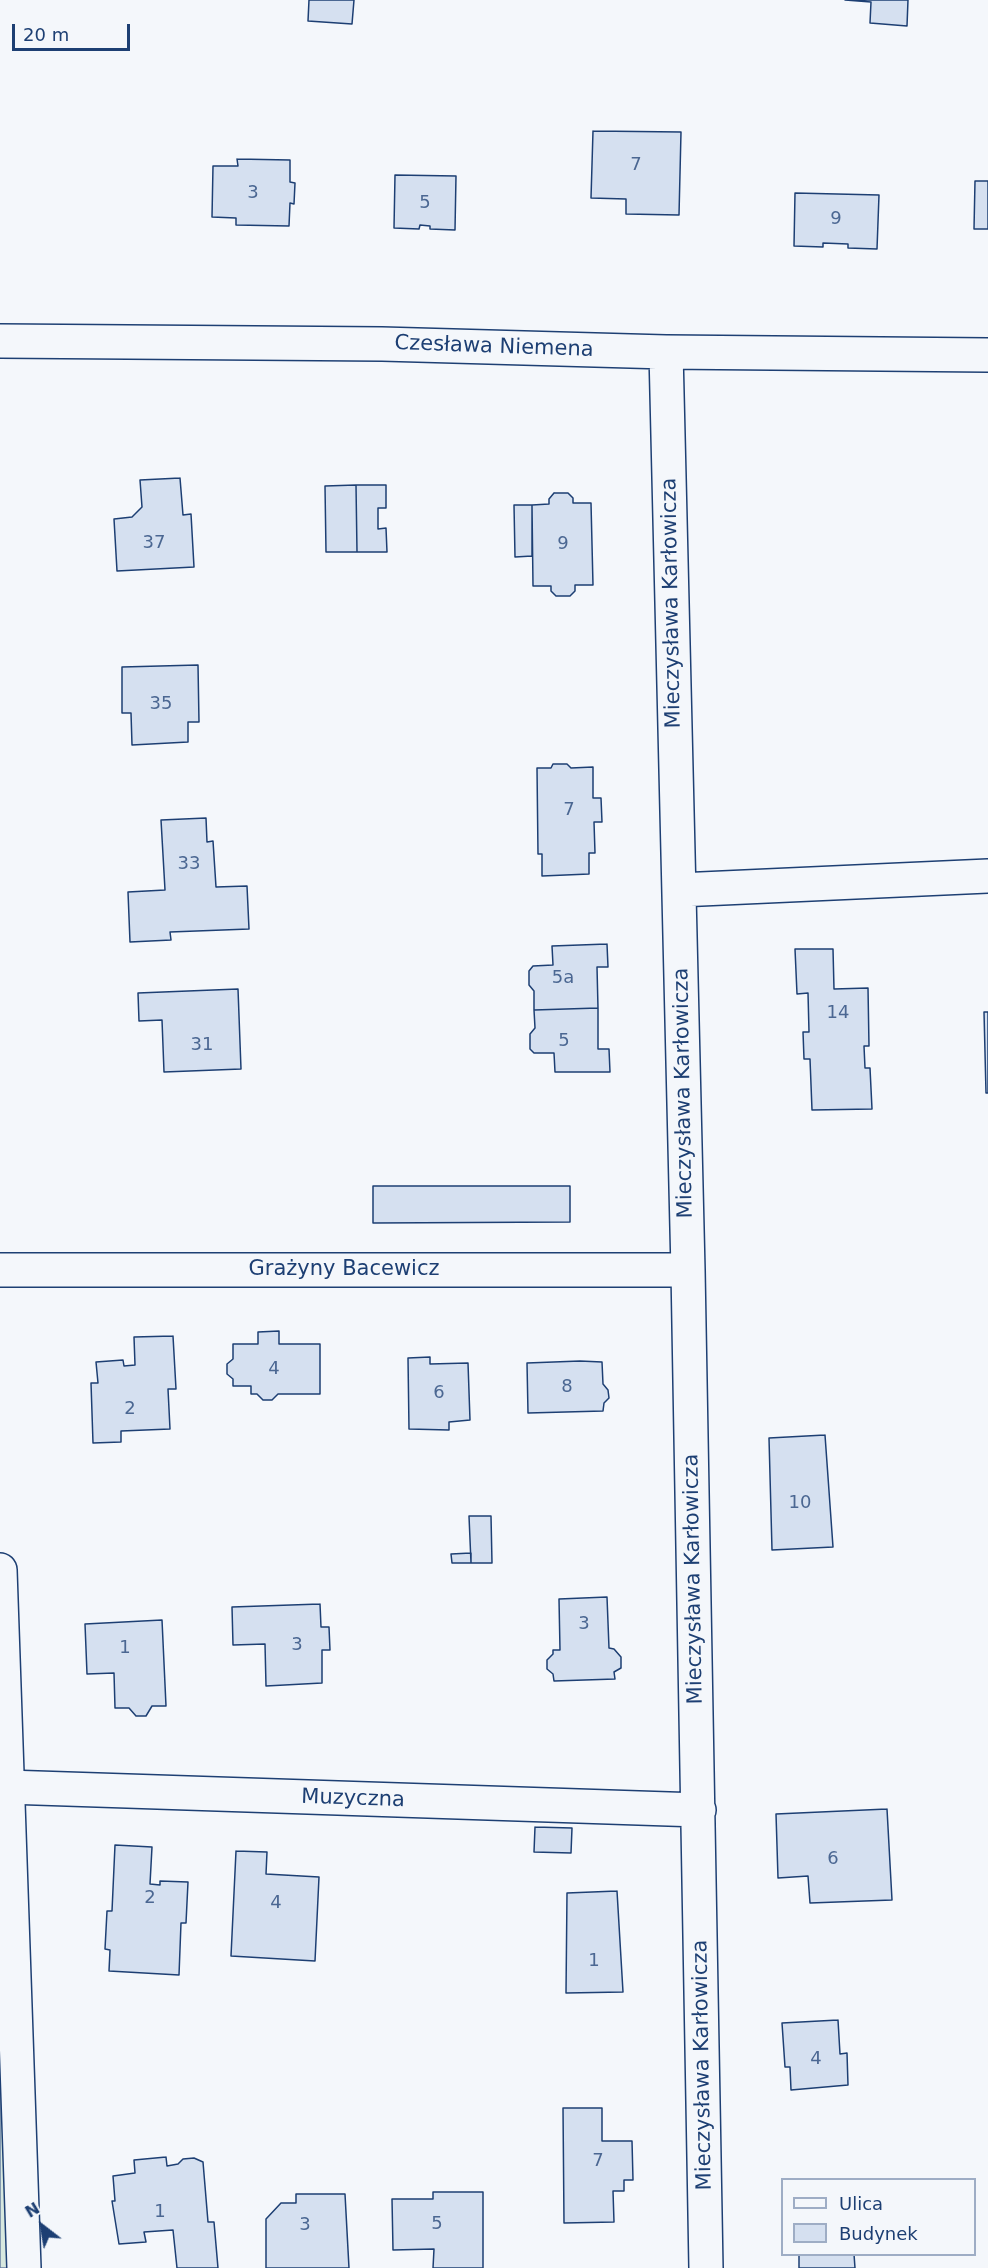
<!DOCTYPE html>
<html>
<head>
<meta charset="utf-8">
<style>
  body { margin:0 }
  #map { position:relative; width:988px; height:2268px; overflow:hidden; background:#f4f7fb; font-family:"DejaVu Sans",sans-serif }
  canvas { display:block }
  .legend { position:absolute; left:781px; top:2178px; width:195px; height:78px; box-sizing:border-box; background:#f4f7fb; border:2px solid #9eadc5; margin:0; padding:8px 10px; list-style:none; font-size:18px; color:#1d3f73 }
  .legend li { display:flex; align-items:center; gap:12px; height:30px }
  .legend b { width:30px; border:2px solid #9eadc5 }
  .north { position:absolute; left:12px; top:2196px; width:60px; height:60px; -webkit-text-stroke:4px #f4f7fb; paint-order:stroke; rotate:329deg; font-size:16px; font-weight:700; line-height:24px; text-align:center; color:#1d3f73 }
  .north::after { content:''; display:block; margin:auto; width:21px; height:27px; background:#1d3f73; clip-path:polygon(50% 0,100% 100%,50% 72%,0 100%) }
  .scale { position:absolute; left:12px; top:24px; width:118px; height:27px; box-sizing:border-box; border:3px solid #1d3f73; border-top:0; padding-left:8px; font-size:18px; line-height:21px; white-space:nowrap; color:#1d3f73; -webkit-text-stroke:4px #f4f7fb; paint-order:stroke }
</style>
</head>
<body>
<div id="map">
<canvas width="988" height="2268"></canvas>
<ul class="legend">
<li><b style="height:8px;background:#f4f7fb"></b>Ulica</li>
<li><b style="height:16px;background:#d5e0f0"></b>Budynek</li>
</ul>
<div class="north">N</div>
<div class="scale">20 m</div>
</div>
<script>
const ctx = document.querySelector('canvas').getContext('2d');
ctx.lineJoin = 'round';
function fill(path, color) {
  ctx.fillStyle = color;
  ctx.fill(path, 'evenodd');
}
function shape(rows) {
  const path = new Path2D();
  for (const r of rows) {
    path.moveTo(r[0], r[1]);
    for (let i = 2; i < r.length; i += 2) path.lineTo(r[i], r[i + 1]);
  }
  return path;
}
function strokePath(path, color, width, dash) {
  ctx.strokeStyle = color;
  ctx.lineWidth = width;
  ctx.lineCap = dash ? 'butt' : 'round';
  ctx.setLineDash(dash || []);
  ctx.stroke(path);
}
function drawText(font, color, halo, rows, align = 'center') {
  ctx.font = font + ' "DejaVu Sans",sans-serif';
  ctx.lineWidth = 4.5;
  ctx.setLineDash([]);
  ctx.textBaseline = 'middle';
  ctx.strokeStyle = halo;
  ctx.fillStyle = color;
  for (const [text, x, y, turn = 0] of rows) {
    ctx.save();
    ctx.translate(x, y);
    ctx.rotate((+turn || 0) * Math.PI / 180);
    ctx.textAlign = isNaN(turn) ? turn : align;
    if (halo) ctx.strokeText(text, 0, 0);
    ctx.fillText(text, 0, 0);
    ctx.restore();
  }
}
const green = shape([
  [0,2051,9,2268,0,2268,0,2051]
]);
fill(green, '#d7e8df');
strokePath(green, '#687fa3', 1.5);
const building = shape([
  [309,0,354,0,352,24,308,21,309,0],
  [845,0,908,0,907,26,870,23,871,2,845,0],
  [593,131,681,132,679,215,626,214,626,199,591,198,593,131],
  [237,159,290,160,290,182,295,183,294,204,290,203,289,226,236,225,236,218,212,217,213,166,238,166,237,159],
  [395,175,456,176,455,230,430,229,430,226,420,225,419,229,394,228,395,175],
  [975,181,988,181,988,229,974,229,975,181],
  [795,193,879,195,877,249,848,248,848,244,823,243,823,247,794,246,795,193],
  [180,478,183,515,191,514,194,567,117,571,114,519,132,517,142,507,140,480,180,478],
  [356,485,357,552,326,552,325,486,356,485],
  [356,485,386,485,386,508,378,508,378,529,386,528,387,552,357,552,356,485],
  [554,493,568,493,573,498,573,503,591,503,593,585,575,585,575,591,570,596,556,596,551,591,551,586,533,586,532,505,549,504,549,499,554,493],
  [514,505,532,505,532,556,515,557,514,505],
  [198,665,199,722,188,722,188,742,132,745,131,713,122,713,122,667,198,665],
  [553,764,567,764,571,768,593,767,593,798,601,798,602,822,594,822,595,853,589,853,589,874,542,876,542,854,538,854,537,768,551,768,553,764],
  [206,818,207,842,213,841,216,887,247,886,249,929,170,932,171,940,130,942,128,892,165,890,161,820,206,818],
  [607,944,608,967,597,967,598,1008,534,1010,534,991,529,985,529,971,533,966,553,965,552,946,607,944],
  [795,949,833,949,834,989,868,988,869,1046,864,1046,865,1068,870,1068,872,1109,812,1110,810,1059,804,1059,803,1032,809,1032,808,993,797,994,795,949],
  [238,989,241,1069,164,1072,162,1020,139,1021,138,993,238,989],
  [598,1008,598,1049,609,1049,610,1072,555,1072,554,1053,534,1053,530,1049,530,1034,535,1028,534,1010,598,1008],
  [984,1012,988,1012,988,1093,986,1093,984,1012],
  [373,1186,570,1186,570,1222,373,1223,373,1186],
  [279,1331,279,1344,320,1344,320,1394,278,1394,272,1400,263,1400,257,1394,251,1394,251,1386,233,1386,233,1379,227,1374,227,1364,233,1359,233,1344,258,1344,258,1332,279,1331],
  [173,1336,176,1389,168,1389,170,1429,121,1431,121,1442,93,1443,91,1383,98,1383,96,1362,123,1360,124,1366,135,1365,134,1337,173,1336],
  [430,1357,430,1364,468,1363,470,1420,449,1422,449,1430,409,1429,408,1358,430,1357],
  [580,1361,602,1362,603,1384,608,1390,609,1398,604,1403,603,1411,528,1413,527,1363,580,1361],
  [825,1435,833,1547,772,1550,769,1438,825,1435],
  [469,1516,491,1516,492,1563,471,1563,469,1516],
  [471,1553,471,1563,452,1563,451,1554,471,1553],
  [607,1597,609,1648,614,1649,621,1657,621,1668,614,1672,615,1679,554,1681,553,1674,547,1669,547,1660,553,1654,553,1650,560,1650,559,1599,607,1597],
  [320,1604,321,1627,329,1627,330,1650,322,1650,322,1683,266,1686,265,1644,233,1645,232,1607,320,1604],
  [162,1620,166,1706,152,1706,146,1716,136,1716,129,1708,115,1708,114,1673,87,1674,85,1624,162,1620],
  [887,1809,892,1900,810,1903,808,1876,778,1878,776,1814,887,1809],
  [535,1827,572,1828,571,1853,534,1852,535,1827],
  [115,1845,152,1847,150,1884,160,1885,160,1881,188,1882,186,1923,181,1923,179,1975,109,1971,110,1950,105,1949,107,1911,112,1911,115,1845],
  [236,1851,267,1852,266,1874,319,1877,315,1961,231,1956,236,1851],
  [617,1891,623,1992,566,1993,567,1893,617,1891],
  [838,2020,840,2054,847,2053,848,2085,791,2090,790,2067,785,2067,782,2023,838,2020],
  [563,2108,602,2108,602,2141,632,2141,633,2180,624,2180,624,2191,613,2191,614,2222,564,2223,563,2108],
  [166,2157,167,2166,178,2164,183,2159,194,2158,203,2162,208,2222,214,2222,218,2268,177,2268,173,2230,144,2232,146,2242,119,2244,112,2201,115,2201,113,2176,135,2173,134,2160,166,2157],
  [433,2192,483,2192,483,2268,433,2268,434,2249,393,2250,392,2199,433,2199,433,2192],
  [296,2194,345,2194,349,2268,266,2268,266,2219,281,2203,296,2203,296,2194],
  [799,2254,854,2254,855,2268,799,2268,799,2254]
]);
fill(building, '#d5e0f0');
strokePath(building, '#1d3f73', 1.5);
const minor = shape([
  [0,341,382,344,666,352,988,355],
  [666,352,688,1270,706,2268],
  [679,890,988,876],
  [0,1270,688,1270],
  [7,1787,699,1810]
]);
const tertiary = shape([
  [0,1570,24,2268]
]);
strokePath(minor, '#1d3f73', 36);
strokePath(tertiary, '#1d3f73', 36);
strokePath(minor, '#f4f7fb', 33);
strokePath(tertiary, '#f4f7fb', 33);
drawText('18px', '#4b6792', null, [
  ["7",636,165],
  ["3",253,193],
  ["5",425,203],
  ["9",836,219],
  ["37",154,543],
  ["9",563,544],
  ["35",161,704],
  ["7",569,810],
  ["33",189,864],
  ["5a",563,978],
  ["14",838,1013],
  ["5",564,1041],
  ["31",202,1045],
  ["4",274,1369],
  ["8",567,1387],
  ["6",439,1393],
  ["2",130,1409],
  ["10",800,1503],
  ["3",584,1624],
  ["3",297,1645],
  ["1",125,1648],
  ["6",833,1859],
  ["2",150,1898],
  ["4",276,1903],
  ["1",594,1961],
  ["4",816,2059],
  ["7",598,2161],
  ["1",160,2212],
  ["5",437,2224],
  ["3",305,2225]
]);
drawText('21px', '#1d3f73', '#f4f7fb', [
  ["Czesława Niemena",494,347,2],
  ["Mieczysława Karłowicza",672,603,-91],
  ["Mieczysława Karłowicza",684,1093,-91],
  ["Grażyny Bacewicz",344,1270],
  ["Mieczysława Karłowicza",694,1579,-91],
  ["Muzyczna",353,1799,2],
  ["Mieczysława Karłowicza",703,2065,-91]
]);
</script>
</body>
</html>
